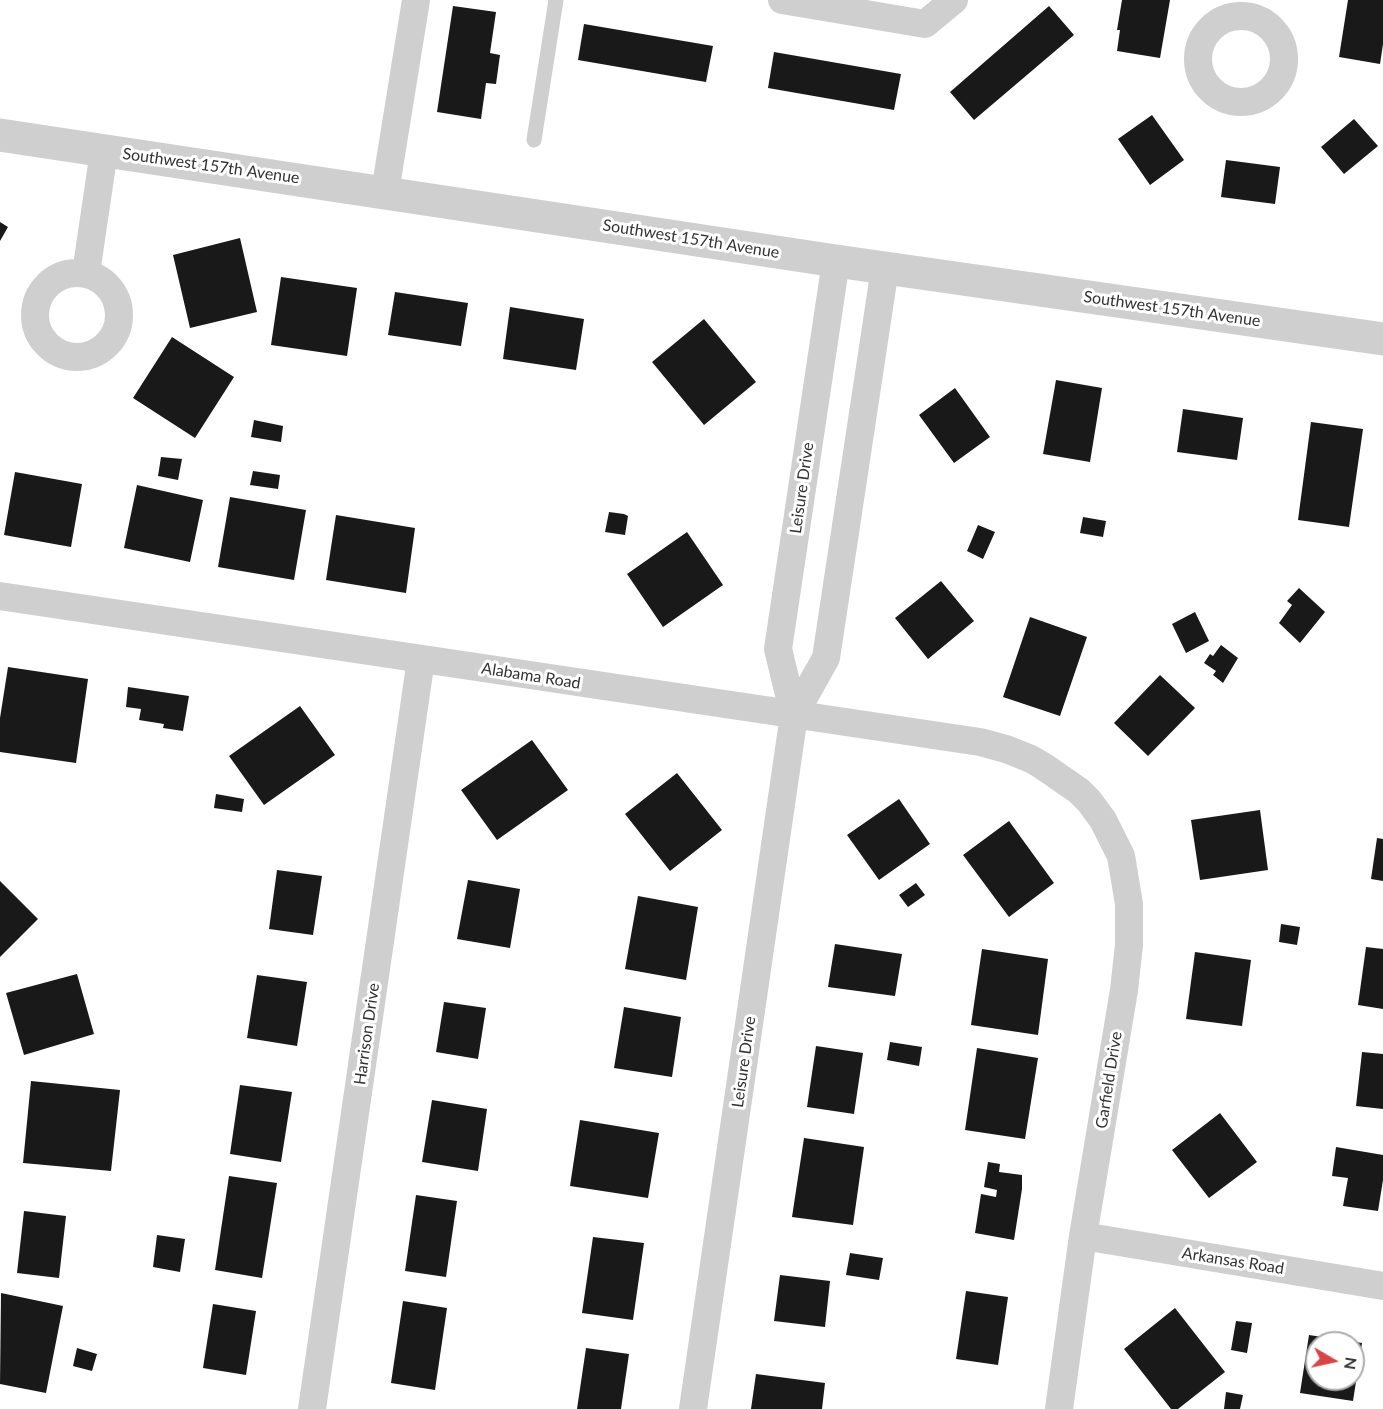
<!DOCTYPE html>
<html>
<head>
<meta charset="utf-8">
<style>
  body { margin:0 }
  #map { position:relative; width:1383px; height:1409px; overflow:hidden; background:#fff; font-family:Lato,sans-serif }
  canvas { display:block }
  .north { position:absolute; left:1305px; top:1331px; width:60px; height:60px; box-sizing:border-box; background:#fff; border:2px solid #adadad; border-radius:50%; rotate:99deg; font-size:16px; font-weight:700; line-height:24px; text-align:center; color:#323232 }
  .north::after { content:''; display:block; margin:auto; width:21px; height:27px; background:#da4544; clip-path:polygon(50% 0,100% 100%,50% 72%,0 100%) }
</style>
</head>
<body>
<div id="map">
<canvas width="1383" height="1409"></canvas>
<div class="north">N</div>
</div>
<script>
const ctx = document.querySelector('canvas').getContext('2d');
ctx.lineJoin = 'round';
function fill(path, color) {
  ctx.fillStyle = color;
  ctx.fill(path, 'evenodd');
}
function shape(rows) {
  const path = new Path2D();
  for (const r of rows) {
    if (r.length === 3) {
      path.moveTo(r[0] + r[2], r[1]);
      path.arc(r[0], r[1], r[2], 0, 2 * Math.PI);
      continue;
    }
    path.moveTo(r[0], r[1]);
    for (let i = 2; i < r.length; i += 2) path.lineTo(r[i], r[i + 1]);
  }
  return path;
}
function strokePath(path, color, width, dash) {
  ctx.strokeStyle = color;
  ctx.lineWidth = width;
  ctx.lineCap = dash ? 'butt' : 'round';
  ctx.setLineDash(dash || []);
  ctx.stroke(path);
}
function drawText(font, color, halo, rows, align = 'center') {
  ctx.font = font + ' Lato,sans-serif';
  ctx.lineWidth = 6;
  ctx.setLineDash([]);
  ctx.textBaseline = 'middle';
  ctx.strokeStyle = halo;
  ctx.fillStyle = color;
  for (const [text, x, y, turn = 0] of rows) {
    ctx.save();
    ctx.translate(x, y);
    ctx.rotate((+turn || 0) * Math.PI / 180);
    ctx.textAlign = isNaN(turn) ? turn : align;
    if (halo) ctx.strokeText(text, 0, 0);
    ctx.fillText(text, 0, 0);
    ctx.restore();
  }
}
fill(shape([
  [1122,0,1170,0,1160,58,1117,51,1120,30,1117,30],
  [1348,0,1383,0,1383,44,1380,64,1339,57],
  [453,6,496,12,490,53,500,55,496,84,486,83,481,119,437,112],
  [1049,6,1074,35,974,120,950,92],
  [584,24,713,46,706,82,578,60],
  [774,52,901,74,894,110,768,88],
  [1152,115,1184,160,1150,185,1118,139],
  [1354,119,1378,146,1344,174,1321,147],
  [1226,160,1280,167,1275,204,1221,197],
  [0,222,8,227,0,241],
  [240,238,257,312,190,328,173,255],
  [281,277,357,288,347,356,271,345],
  [395,292,468,303,461,346,388,335],
  [510,307,584,319,576,370,503,359],
  [704,319,756,382,704,425,652,362],
  [172,337,234,377,195,438,133,398],
  [1056,380,1102,388,1090,462,1043,454],
  [955,388,990,437,954,463,919,415],
  [1183,409,1243,418,1237,460,1177,452],
  [254,420,283,426,281,442,251,437],
  [1311,422,1363,429,1349,527,1298,520],
  [161,457,182,459,178,480,158,476],
  [253,471,280,475,278,489,250,485],
  [15,472,82,484,71,547,4,535],
  [137,485,203,500,190,562,124,548],
  [230,497,306,510,294,580,218,567],
  [609,512,624,514,628,516,625,535,605,532],
  [336,515,415,528,406,593,326,580],
  [1083,517,1106,521,1103,537,1080,533],
  [978,525,995,532,983,559,967,551],
  [687,532,723,585,663,627,627,574],
  [941,581,974,621,928,659,895,618],
  [1299,588,1325,612,1300,643,1279,623,1292,605,1287,601],
  [1195,612,1209,641,1186,653,1172,624],
  [1030,617,1087,637,1060,716,1003,697],
  [1221,645,1238,658,1223,683,1213,675,1216,671,1204,663,1210,654,1213,656],
  [8,667,88,679,76,763,0,752,0,718],
  [1160,675,1195,708,1148,756,1114,723],
  [128,687,189,696,183,731,163,728,164,724,139,720,141,709,126,707],
  [300,706,335,755,264,805,229,756],
  [532,740,568,790,497,840,461,790],
  [677,773,722,830,670,871,625,814],
  [216,794,244,799,242,812,214,808],
  [899,799,930,844,879,880,847,835],
  [1260,810,1268,870,1200,880,1191,820],
  [1009,821,1054,883,1009,917,963,855],
  [1377,838,1383,839,1383,881,1371,879],
  [277,870,322,876,313,935,269,929],
  [468,880,520,889,510,948,457,939],
  [0,881,38,919,0,957],
  [916,883,925,895,908,907,899,895],
  [638,896,698,907,686,980,625,969],
  [1281,924,1300,927,1297,945,1279,942],
  [835,944,902,954,895,996,828,987],
  [1366,947,1383,949,1383,1009,1358,1005],
  [982,949,1048,959,1038,1035,971,1025],
  [1195,952,1251,960,1242,1026,1186,1019],
  [77,974,94,1034,24,1055,6,993],
  [257,975,307,982,297,1046,247,1038],
  [444,1002,486,1008,478,1059,436,1052],
  [624,1007,681,1017,672,1077,614,1068],
  [890,1042,922,1047,919,1066,887,1060],
  [816,1046,863,1053,854,1114,807,1107],
  [977,1048,1038,1058,1025,1139,965,1130],
  [1362,1052,1383,1054,1383,1109,1356,1106],
  [31,1081,120,1090,111,1171,23,1163],
  [240,1085,292,1092,281,1162,230,1154],
  [432,1100,487,1109,478,1171,422,1162],
  [1220,1113,1257,1162,1209,1198,1172,1150],
  [580,1120,659,1133,648,1198,570,1186],
  [804,1138,864,1147,853,1225,792,1217],
  [1336,1147,1383,1155,1383,1180,1378,1211,1343,1206,1348,1178,1332,1176],
  [988,1162,1000,1164,999,1172,1022,1175,1022,1189,1014,1240,975,1233,981,1194,996,1197,997,1190,984,1187],
  [229,1176,277,1183,262,1278,215,1270],
  [416,1195,457,1201,446,1277,405,1271],
  [24,1211,66,1216,59,1278,17,1273],
  [157,1235,185,1239,180,1272,153,1267],
  [593,1237,644,1243,633,1320,582,1313],
  [850,1253,883,1258,879,1280,846,1275],
  [780,1275,830,1281,825,1327,774,1321],
  [966,1291,1008,1297,998,1365,956,1359],
  [1,1293,63,1306,46,1393,0,1384],
  [403,1301,447,1308,435,1390,391,1383],
  [213,1304,256,1311,246,1375,203,1368],
  [1175,1308,1225,1372,1178,1409,1171,1409,1124,1349],
  [1236,1321,1252,1323,1247,1353,1231,1350],
  [1309,1335,1362,1343,1353,1401,1300,1393],
  [1317,1343,1353,1343,1353,1379,1317,1379],
  [77,1348,97,1354,92,1371,73,1366],
  [586,1348,629,1354,621,1409,577,1409],
  [756,1374,825,1383,822,1409,751,1409],
  [1226,1392,1243,1395,1240,1409,1224,1409]
]), '#191919');
strokePath(shape([
  [534,140,556,0]
]), '#cfcfcf', 15);
strokePath(shape([
  [782,0,925,24,954,0],
  [1241,59,43],
  [385,192,416,0],
  [77,315,42],
  [86,273,104,151],
  [0,596,980,742,1006,749,1031,759,1043,766,1079,791,1089,801,1103,820,1121,856,1129,904,1129,945,1124,990,1083,1236,1059,1409],
  [794,715,778,649,836,261],
  [1083,1236,1383,1286],
  [312,1409,421,659],
  [693,1409,794,715,826,658,885,268]
]), '#cfcfcf', 28);
strokePath(shape([
  [0,135,836,261,1383,339]
]), '#cfcfcf', 33);
drawText('16px', '#323232', '#fff', [
  ["Southwest 157th Avenue",211,166,8],
  ["Southwest 157th Avenue",691,239,9],
  ["Southwest 157th Avenue",1172,309,8],
  ["Leisure Drive",802,488,-82],
  ["Alabama Road",531,676,9],
  ["Harrison Drive",367,1034,-82],
  ["Leisure Drive",744,1062,-82],
  ["Garfield Drive",1109,1080,-81],
  ["Arkansas Road",1233,1261,9]
]);
</script>
</body>
</html>
